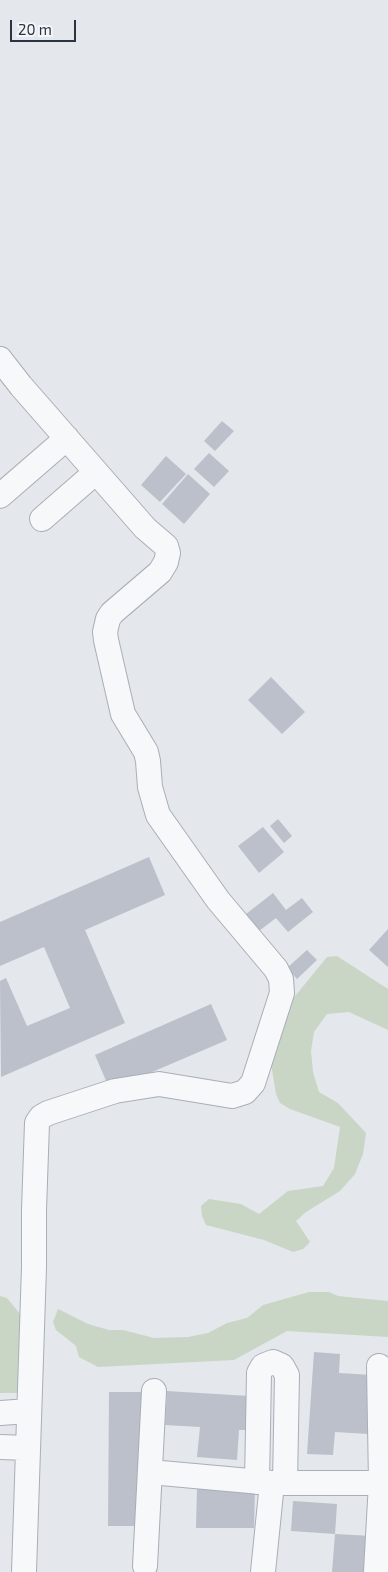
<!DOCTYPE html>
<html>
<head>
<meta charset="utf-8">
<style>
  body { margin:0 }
  #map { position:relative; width:388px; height:1572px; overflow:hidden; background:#e4e7ec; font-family:"Exo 2",sans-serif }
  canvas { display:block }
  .scale { position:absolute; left:10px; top:20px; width:66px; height:22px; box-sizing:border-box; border:2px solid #2b3445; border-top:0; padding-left:6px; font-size:15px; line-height:18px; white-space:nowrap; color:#2b3445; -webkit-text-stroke:4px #f4f6f9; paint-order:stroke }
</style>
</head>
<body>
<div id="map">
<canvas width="388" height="1572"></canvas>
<div class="scale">20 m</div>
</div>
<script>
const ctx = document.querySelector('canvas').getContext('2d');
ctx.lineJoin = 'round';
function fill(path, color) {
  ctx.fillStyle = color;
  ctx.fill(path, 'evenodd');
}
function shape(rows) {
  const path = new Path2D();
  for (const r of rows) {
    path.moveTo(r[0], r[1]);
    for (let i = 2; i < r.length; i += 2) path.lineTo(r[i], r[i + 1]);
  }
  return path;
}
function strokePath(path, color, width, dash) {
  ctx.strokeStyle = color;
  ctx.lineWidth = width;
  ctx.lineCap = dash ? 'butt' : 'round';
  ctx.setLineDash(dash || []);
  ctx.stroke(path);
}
fill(shape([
  [337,956,388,989,388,1030,349,1012,327,1014,314,1032,311,1051,313,1072,319,1092,338,1103,366,1133,363,1154,355,1174,340,1191,306,1212,296,1221,310,1242,303,1249,293,1252,264,1240,206,1225,202,1216,201,1206,209,1199,241,1204,259,1214,288,1191,323,1186,334,1168,340,1127,290,1109,280,1103,276,1094,271,1064,291,1001,327,957],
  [309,1292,329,1292,338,1296,388,1301,388,1337,287,1331,234,1360,98,1367,79,1357,76,1346,56,1330,53,1322,58,1309,88,1324,109,1330,123,1330,154,1338,188,1337,208,1333,227,1323,247,1318,263,1305],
  [0,1296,7,1298,20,1314,27,1375,19,1393,0,1393]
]), '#c9d6c5');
fill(shape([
  [222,421,234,431,215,451,204,441],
  [209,453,229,471,214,487,194,469],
  [166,456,186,474,160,502,141,485],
  [188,474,210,494,184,524,162,504],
  [271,677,305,712,282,734,248,700],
  [278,819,292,836,284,843,270,826],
  [263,827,284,852,259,873,238,846],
  [149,857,165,895,85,930,125,1023,1,1077,0,981,6,978,27,1026,70,1008,44,947,0,966,0,922],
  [273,893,286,910,302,898,313,912,288,932,276,918,259,931,246,914],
  [388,929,388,967,369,950],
  [307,950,317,960,297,979,287,968],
  [211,1004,227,1040,110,1090,95,1055],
  [314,1352,340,1354,339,1373,372,1375,368,1434,335,1432,333,1455,307,1454],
  [167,1391,249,1396,246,1430,239,1430,237,1460,197,1457,200,1427,165,1425],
  [109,1392,147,1392,146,1526,108,1526],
  [197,1488,255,1489,254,1528,196,1528],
  [293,1501,337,1504,335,1534,291,1531],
  [335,1534,372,1536,370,1572,332,1572]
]), '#bbc0ca');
const minor = shape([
  [0,359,21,386,145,528,166,546,168,553,166,562,160,572,112,613,108,619,105,632,106,640,123,714,146,752,148,761,150,787,158,815,218,900,276,969,281,979,282,993,253,1083,245,1092,232,1096,159,1084,115,1091,48,1113,41,1117,37,1123,34,1210,34,1267,24,1572],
  [0,496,67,438],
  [42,519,96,472],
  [0,1413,29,1411],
  [0,1447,28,1448],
  [150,1472,272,1483],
  [257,1482,259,1373,263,1366,273,1362,282,1366,287,1375,285,1483],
  [145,1566,154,1391],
  [263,1572,272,1483,381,1483,388,1485],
  [376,1572,381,1483,379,1366]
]);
strokePath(minor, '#a9aeb7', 26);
strokePath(minor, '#f7f8fa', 24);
</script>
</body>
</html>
